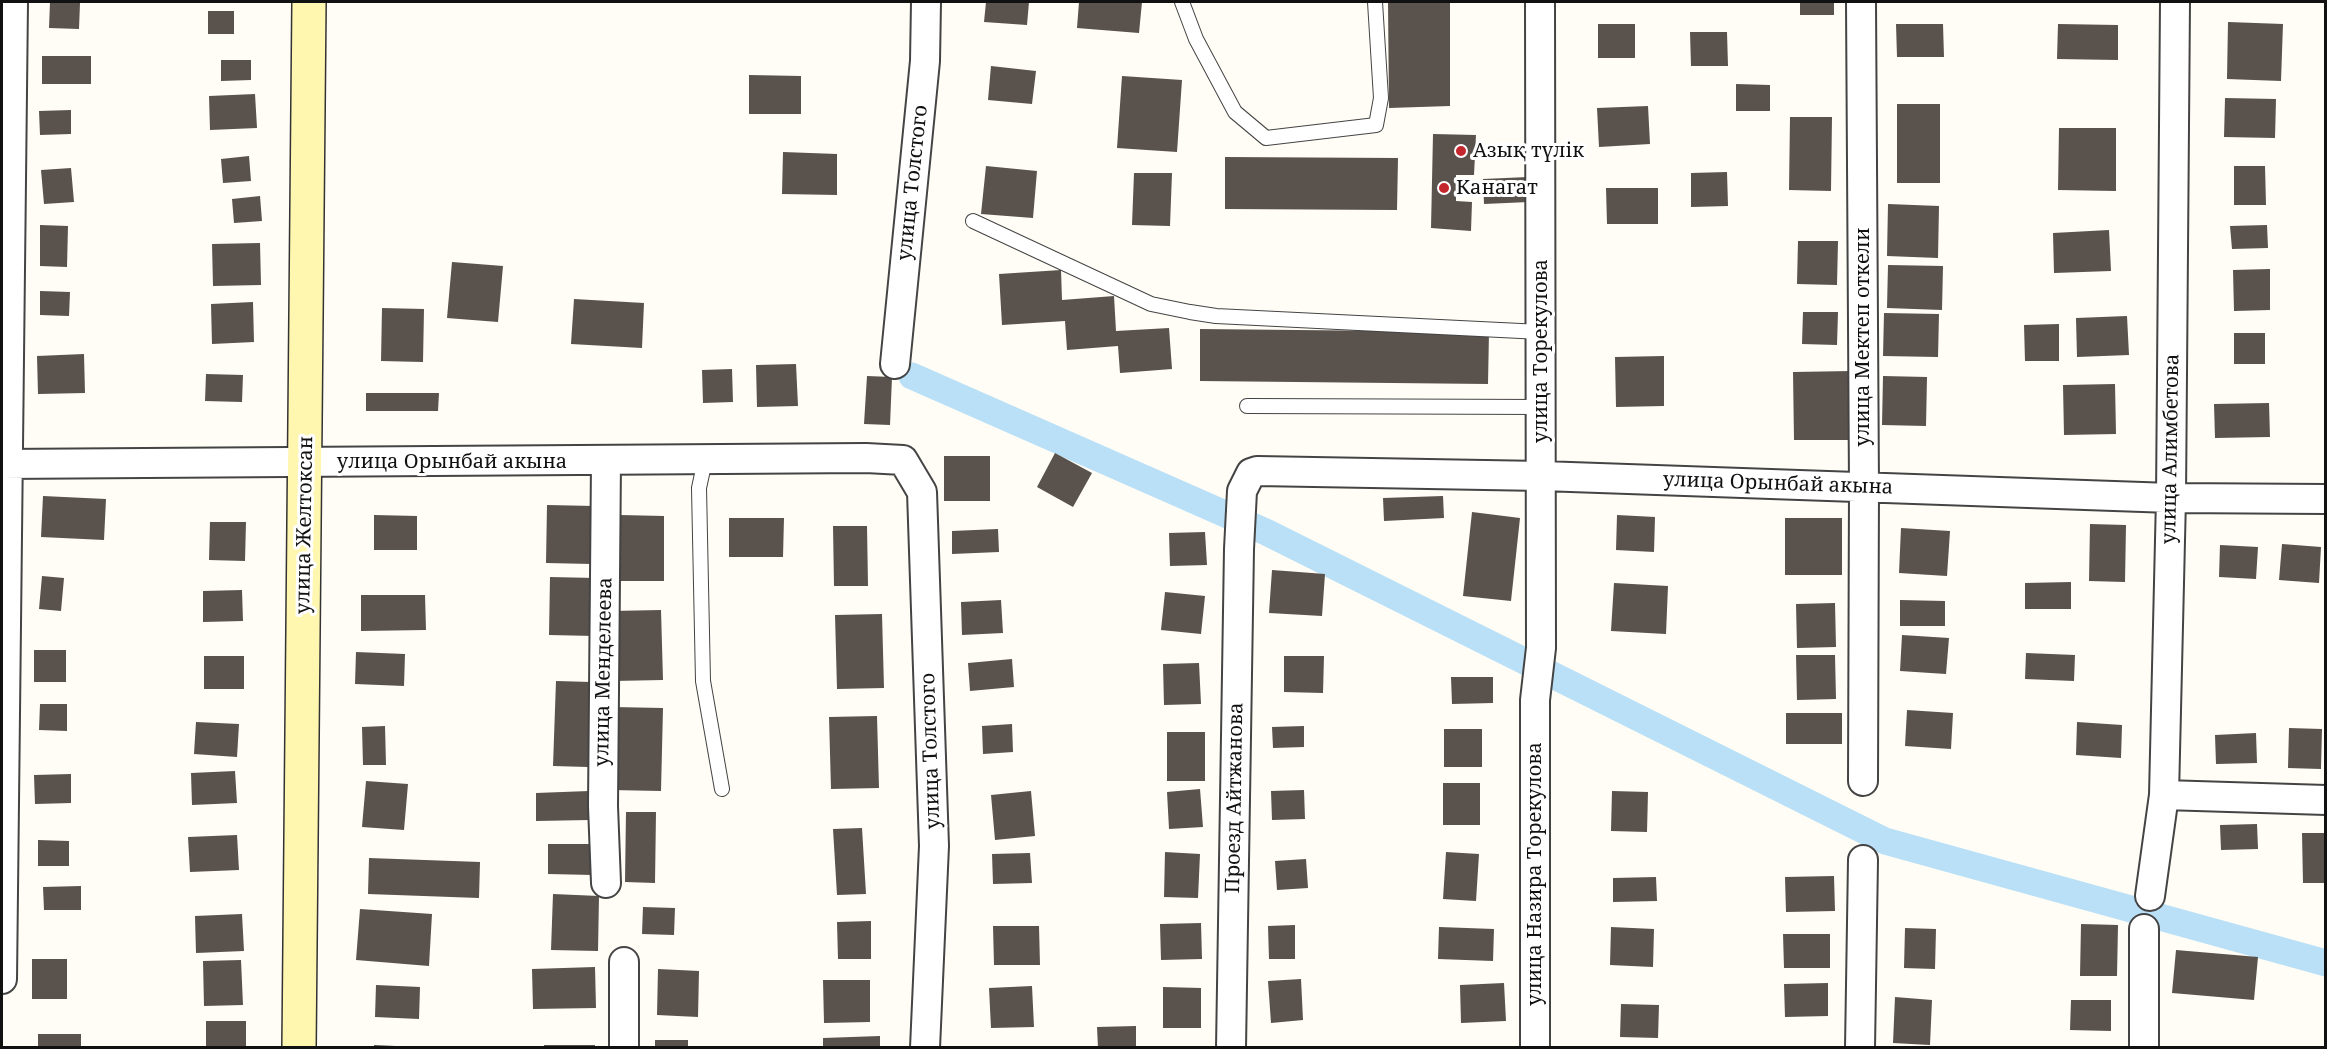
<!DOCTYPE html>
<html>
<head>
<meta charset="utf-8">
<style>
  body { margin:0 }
  #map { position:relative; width:2327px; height:1049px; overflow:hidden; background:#fffdf5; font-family:"Noto Serif",serif }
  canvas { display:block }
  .frame { position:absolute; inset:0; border:3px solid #111; pointer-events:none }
</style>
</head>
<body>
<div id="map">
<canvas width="2327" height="1049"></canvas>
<div class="frame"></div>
</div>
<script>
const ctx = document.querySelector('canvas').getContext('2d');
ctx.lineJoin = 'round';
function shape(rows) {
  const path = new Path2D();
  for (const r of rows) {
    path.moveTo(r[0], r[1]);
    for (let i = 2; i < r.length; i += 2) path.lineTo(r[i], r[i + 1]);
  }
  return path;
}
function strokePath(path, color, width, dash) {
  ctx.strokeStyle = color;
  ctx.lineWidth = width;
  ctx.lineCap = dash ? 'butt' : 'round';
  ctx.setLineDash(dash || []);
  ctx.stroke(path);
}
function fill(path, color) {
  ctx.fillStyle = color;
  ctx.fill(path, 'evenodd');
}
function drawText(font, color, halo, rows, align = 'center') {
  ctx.font = font + ' "Noto Serif",serif';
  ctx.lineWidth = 6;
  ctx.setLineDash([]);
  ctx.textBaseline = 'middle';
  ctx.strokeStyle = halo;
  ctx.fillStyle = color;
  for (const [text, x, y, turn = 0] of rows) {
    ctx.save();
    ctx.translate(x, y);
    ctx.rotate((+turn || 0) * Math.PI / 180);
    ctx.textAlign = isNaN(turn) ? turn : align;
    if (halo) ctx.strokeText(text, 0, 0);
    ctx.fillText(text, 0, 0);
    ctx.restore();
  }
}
strokePath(shape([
  [912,376,1266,532,1885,841,2326,963]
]), '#b9e0f7', 27);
fill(shape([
  [50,2,80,3,79,29,49,28],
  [986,2,1029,2,1027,25,984,22],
  [1079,2,1142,2,1139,33,1077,28],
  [1388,2,1450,2,1450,106,1389,108],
  [1800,2,1834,2,1834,15,1800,15],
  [208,11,234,11,234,34,208,34],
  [2228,22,2283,24,2281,81,2227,79],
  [1598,24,1635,24,1635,58,1598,58],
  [1896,24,1943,24,1944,57,1897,57],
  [2058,24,2118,25,2118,60,2057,59],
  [1690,32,1727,32,1728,66,1691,66],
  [42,56,91,56,91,84,42,84],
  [221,60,251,60,251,80,221,81],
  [991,66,1036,71,1032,104,988,100],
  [749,75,801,76,801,114,749,114],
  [1122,76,1182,80,1177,152,1117,148],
  [1736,84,1770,85,1770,111,1736,111],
  [255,94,257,128,210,130,209,96],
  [2225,98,2276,99,2275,138,2224,137],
  [1897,104,1940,104,1940,183,1897,183],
  [1648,106,1650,144,1599,147,1597,108],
  [71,110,71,134,40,135,39,111],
  [1790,117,1832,117,1831,191,1789,190],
  [2059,128,2116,128,2116,191,2058,190],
  [1433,134,1476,135,1474,175,1456,175,1456,201,1472,202,1471,231,1431,228],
  [783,152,837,154,837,195,782,194],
  [249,156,251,181,223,183,221,159],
  [1225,157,1398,158,1397,210,1225,209],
  [986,166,1037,171,1033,218,981,214],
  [2234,166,2265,166,2266,205,2234,205],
  [71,168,74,202,44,204,41,170],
  [1727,172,1728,206,1691,207,1691,173],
  [1134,173,1172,173,1170,226,1132,225],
  [1528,177,1529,202,1484,204,1483,179],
  [1606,188,1658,188,1658,224,1607,224],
  [260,196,262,221,234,223,232,199],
  [1888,204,1939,206,1938,258,1887,256],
  [40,225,68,226,67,267,40,266],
  [2267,225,2268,248,2232,249,2230,226],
  [2109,230,2111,271,2054,273,2053,233],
  [1798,241,1838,241,1837,285,1797,284],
  [260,243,261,285,213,286,212,244],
  [452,262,503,266,498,322,447,318],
  [1888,265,1943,266,1942,310,1887,308],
  [2270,269,2270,310,2234,311,2233,270],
  [1061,270,1062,300,1114,296,1116,331,1169,328,1172,369,1120,373,1118,346,1067,350,1065,321,1002,325,999,274],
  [40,291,70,292,69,316,40,315],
  [574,299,644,303,642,348,571,344],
  [253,302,254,342,212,344,211,304],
  [382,308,424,309,423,362,381,361],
  [1803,312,1838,312,1837,345,1802,344],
  [1884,313,1939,314,1938,357,1883,356],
  [2127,316,2129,355,2077,357,2076,318],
  [2059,324,2059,361,2025,361,2024,325],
  [1200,329,1489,332,1488,384,1200,381],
  [2234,333,2265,333,2265,364,2234,364],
  [84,354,85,393,38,394,37,356],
  [1664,356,1664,406,1616,407,1615,357],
  [796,364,798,406,757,407,756,365],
  [732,369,733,402,703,403,702,370],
  [1852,371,1852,440,1794,440,1793,372],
  [206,374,243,375,242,402,205,401],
  [867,376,892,377,890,425,864,424],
  [1883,376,1927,377,1926,426,1882,425],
  [2115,384,2116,434,2064,435,2063,385],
  [366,393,439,393,438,411,366,411],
  [2269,403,2270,437,2215,438,2214,404],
  [1055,453,1092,473,1073,507,1037,487],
  [944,456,990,456,990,501,944,501],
  [43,496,106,499,104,540,41,537],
  [1443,496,1444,518,1384,521,1383,498],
  [547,505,594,506,592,564,546,563],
  [1472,512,1520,518,1511,601,1463,596],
  [374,515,417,516,417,550,374,550],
  [620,515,664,516,664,581,620,581],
  [1617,515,1655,517,1654,552,1616,550],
  [729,518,784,518,783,557,729,557],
  [1785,518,1842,518,1842,575,1785,575],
  [210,522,246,522,245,561,209,560],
  [2090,524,2126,525,2125,582,2089,581],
  [833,526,867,526,868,586,834,586],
  [1901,528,1950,531,1947,576,1899,573],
  [998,529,999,552,952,554,952,531],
  [1205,532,1207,565,1170,566,1169,533],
  [2282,544,2321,547,2319,583,2279,580],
  [2220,545,2258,547,2256,579,2219,577],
  [1272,570,1325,574,1322,616,1269,613],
  [42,576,64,578,61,611,39,609],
  [550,577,596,578,595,636,549,635],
  [2071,582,2071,609,2025,609,2025,583],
  [1614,583,1668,586,1666,634,1611,631],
  [242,590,243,621,203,622,203,591],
  [1165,592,1205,596,1201,634,1161,630],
  [361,595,425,595,426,630,361,631],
  [1001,600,1003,633,962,635,961,602],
  [1900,600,1945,601,1945,626,1900,626],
  [1835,603,1836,647,1797,648,1796,604],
  [661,610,663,680,613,681,611,611],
  [882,614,884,688,837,689,835,615],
  [1902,635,1949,638,1946,674,1900,671],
  [34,650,66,650,66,682,34,682],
  [356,652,405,654,404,686,355,684],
  [2026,653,2075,655,2074,681,2025,679],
  [1796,655,1835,655,1836,699,1797,700],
  [204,656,244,656,244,689,204,689],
  [1284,656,1324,656,1323,693,1284,692],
  [1012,659,1014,687,970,691,968,663],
  [1199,663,1201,704,1164,705,1163,664],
  [1451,677,1493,677,1493,703,1452,704],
  [556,681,591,682,588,767,553,766],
  [40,704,67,704,67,731,39,730],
  [613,707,663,708,661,791,611,790],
  [1907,710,1953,713,1951,749,1905,746],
  [1786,713,1842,713,1842,744,1786,744],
  [877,716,879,788,831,789,829,717],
  [196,722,239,724,237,757,194,754],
  [2077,722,2122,725,2121,758,2076,755],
  [1012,724,1013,752,983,754,982,726],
  [385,726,386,765,363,765,362,727],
  [1304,726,1304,747,1273,748,1272,727],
  [2289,728,2322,729,2321,769,2288,768],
  [1444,729,1482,729,1482,767,1444,767],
  [1167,732,1205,732,1205,781,1167,781],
  [2256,733,2257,763,2216,764,2215,735],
  [235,771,237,803,192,805,191,773],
  [71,774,71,803,35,804,34,775],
  [366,781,408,784,404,830,362,827],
  [1443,783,1480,783,1480,825,1443,825],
  [1200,789,1203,827,1169,829,1167,792],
  [1304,790,1305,819,1272,820,1271,791],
  [589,791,589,820,536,821,536,793],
  [1031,791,1035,836,995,840,991,795],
  [1612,791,1648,792,1647,832,1611,831],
  [626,812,656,812,655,883,625,882],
  [2257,824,2258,849,2221,850,2220,825],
  [862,828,866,894,837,895,833,829],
  [2302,833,2326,833,2326,883,2303,883],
  [237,835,239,870,190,872,188,837],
  [38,840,69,841,69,866,38,866],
  [548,844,593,844,593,875,548,874],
  [1165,852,1200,854,1198,898,1164,897],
  [1446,852,1479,854,1476,901,1443,899],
  [1030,853,1032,883,993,884,992,854],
  [369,858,480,862,479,898,368,894],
  [1306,859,1308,888,1277,890,1275,861],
  [1834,876,1835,911,1786,912,1785,877],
  [1656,877,1657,901,1613,902,1613,878],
  [81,886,81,910,44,910,43,887],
  [553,894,599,896,598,951,551,950],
  [643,907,675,908,674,935,642,934],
  [360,909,432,914,429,966,356,960],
  [242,914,244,951,196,953,195,916],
  [871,921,871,959,838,959,837,922],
  [1201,923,1202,959,1161,960,1160,924],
  [2081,924,2118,925,2117,976,2080,976],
  [1295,925,1295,959,1269,959,1268,926],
  [993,926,1039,926,1040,965,994,965],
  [1439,927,1494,929,1493,961,1438,959],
  [1611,927,1654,929,1653,967,1610,965],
  [1905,928,1936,929,1935,969,1904,968],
  [1783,934,1830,934,1830,968,1784,968],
  [2176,950,2258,957,2254,1000,2172,993],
  [32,959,67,959,67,999,32,999],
  [241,960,243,1005,204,1006,203,961],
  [595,967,596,1008,533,1009,532,969],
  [658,969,699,971,698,1017,657,1015],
  [1301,979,1303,1020,1271,1023,1268,981],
  [823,980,870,980,870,1022,824,1023],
  [1504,983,1506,1021,1461,1023,1460,985],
  [1828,983,1828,1016,1785,1017,1784,984],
  [376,985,420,987,419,1019,375,1017],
  [1032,986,1034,1027,991,1028,989,988],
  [1163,987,1201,988,1201,1028,1163,1028],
  [1895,997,1932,1000,1930,1045,1893,1043],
  [2071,1000,2111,1000,2111,1031,2070,1030],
  [1621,1004,1659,1005,1658,1038,1620,1037],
  [206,1021,246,1021,246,1048,206,1048],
  [1136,1026,1136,1048,1098,1048,1097,1027],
  [38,1034,81,1034,81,1048,38,1048],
  [880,1036,880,1048,823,1048,823,1038],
  [655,1040,688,1040,688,1048,655,1048],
  [374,1045,396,1046,396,1048,374,1048],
  [544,1045,595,1045,595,1048,544,1048]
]), '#5a524d');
const lane = shape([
  [1182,2,1196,39,1235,112,1266,138,1376,125,1381,98,1375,2],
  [973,221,1151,304,1190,312,1216,316,1541,332],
  [1247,406,1542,407],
  [705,460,699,488,703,681,722,789]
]);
const street = shape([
  [1861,2,1864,487,1863,781],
  [895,364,925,61,926,2],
  [2,464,866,458,903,460,922,492,934,846,925,1048],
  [2164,795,2326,800],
  [606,883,603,806,606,461],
  [2150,896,2164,795,2171,498,2175,2],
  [2,979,13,2],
  [624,1048,624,962],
  [1231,1048,1239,549,1242,491,1251,473,1257,471,1542,476,2171,498,2326,499],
  [1535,1048,1535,700,1541,648,1540,2],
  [1860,1048,1863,860],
  [2144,1048,2144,929]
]);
const secondary = shape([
  [299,1048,309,2]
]);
strokePath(lane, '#444', 16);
strokePath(street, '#444', 32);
strokePath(secondary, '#333', 36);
strokePath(lane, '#fff', 14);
strokePath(street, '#fff', 28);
strokePath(secondary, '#fff6b0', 33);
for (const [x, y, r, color] of [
  [1461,151,6,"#c4262e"],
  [1444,188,6,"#c4262e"]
]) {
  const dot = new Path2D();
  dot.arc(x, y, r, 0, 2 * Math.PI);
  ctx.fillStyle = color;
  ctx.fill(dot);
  strokePath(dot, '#fff', 2);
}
drawText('20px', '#111', '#fff', [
  ["Азық түлік",1473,151],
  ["Канагат",1456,188]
], 'left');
drawText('20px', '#111', '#fff', [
  ["улица Толстого",913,183,-84],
  ["улица Мектеп откели",1863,337,-90],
  ["улица Торекулова",1541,351,-90],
  ["улица Алимбетова",2171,449,-89],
  ["улица Орынбай акына",452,462],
  ["улица Орынбай акына",1778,484,2],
  ["улица Желтоксан",305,525,-89],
  ["улица Менделеева",604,672,-89],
  ["улица Толстого",931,751,-92],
  ["Проезд Айтжанова",1235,798,-89],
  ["улица Назира Торекулова",1535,874,-90]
]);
</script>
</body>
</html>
